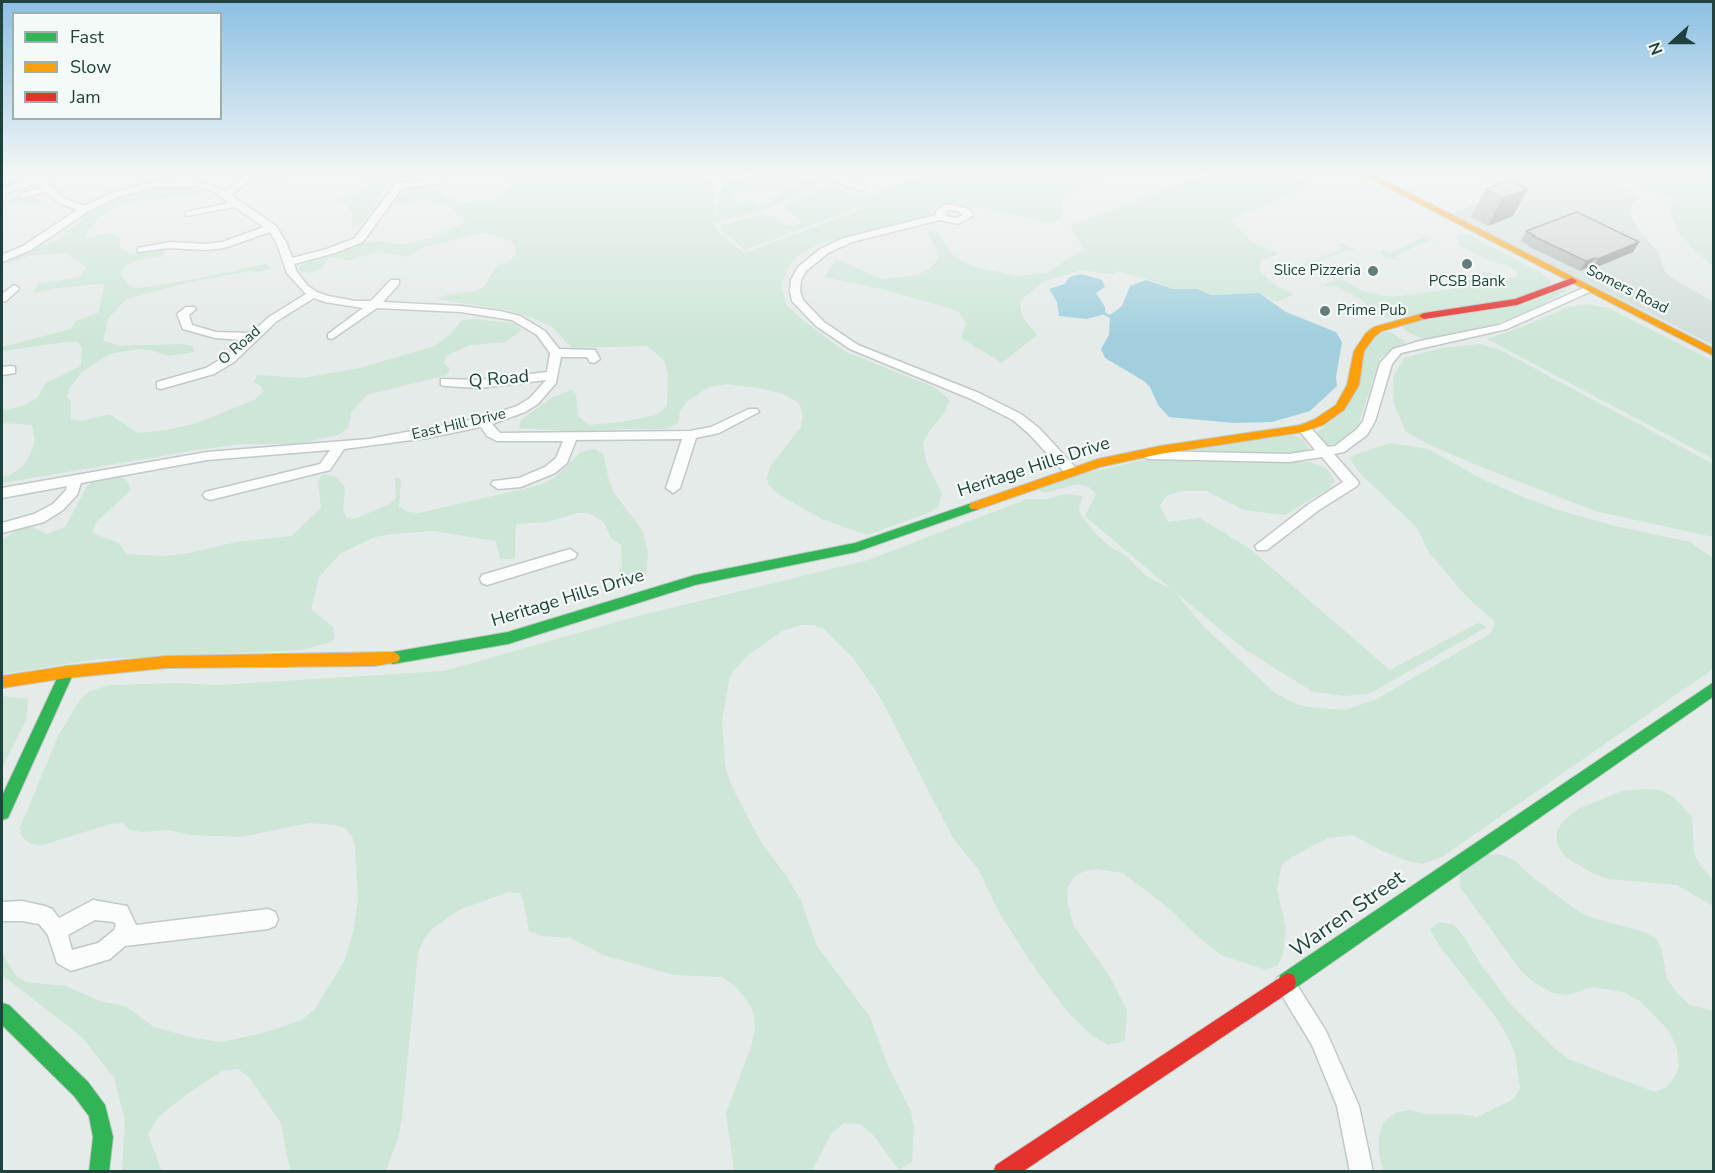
<!DOCTYPE html>
<html>
<head>
<meta charset="utf-8">
<style>
  body { margin:0 }
  #map { position:relative; width:1715px; height:1173px; overflow:hidden; background:#e5ebe9; font-family:"Nunito Sans",sans-serif }
  canvas { display:block }
  .frame { position:absolute; inset:0; border:3px solid #20423c; pointer-events:none }
  .legend { position:absolute; left:12px; top:12px; width:210px; height:108px; box-sizing:border-box; background:#f3faf7; border:2px solid #9fb0ac; margin:0; padding:8px 10px; list-style:none; font-size:18px; color:#20423c }
  .legend li { display:flex; align-items:center; gap:12px; height:30px }
  .legend b { width:30px; border:2px solid #9fb0ac }
  .north { position:absolute; left:1643px; top:12px; width:60px; height:60px; -webkit-text-stroke:4px #f3faf7; paint-order:stroke; rotate:249deg; font-size:16px; font-weight:700; line-height:24px; text-align:center; color:#20423c }
  .north::after { content:''; display:block; margin:auto; width:21px; height:27px; background:#20423c; clip-path:polygon(50% 0,100% 100%,50% 72%,0 100%) }
</style>
</head>
<body>
<div id="map">
<canvas width="1715" height="1173"></canvas>
<div class="frame"></div>
<ul class="legend">
<li><b style="height:8px;background:#30b455"></b>Fast</li>
<li><b style="height:8px;background:#ff9f0a"></b>Slow</li>
<li><b style="height:8px;background:#e5322d"></b>Jam</li>
</ul>
<div class="north">N</div>
</div>
<script>
const ctx = document.querySelector('canvas').getContext('2d');
ctx.lineJoin = 'round';
function fill(path, color) {
  ctx.fillStyle = color;
  ctx.fill(path, 'evenodd');
}
function shape(rows) {
  const path = new Path2D();
  for (const r of rows) {
    path.moveTo(r[0], r[1]);
    for (let i = 2; i < r.length; i += 2) path.lineTo(r[i], r[i + 1]);
  }
  return path;
}
function strokePath(path, color, width, dash) {
  ctx.strokeStyle = color;
  ctx.lineWidth = width;
  ctx.lineCap = dash ? 'butt' : 'round';
  ctx.setLineDash(dash || []);
  ctx.stroke(path);
}
function drawText(font, color, halo, rows, align = 'center') {
  ctx.font = font + ' "Nunito Sans",sans-serif';
  ctx.lineWidth = 4.5;
  ctx.setLineDash([]);
  ctx.textBaseline = 'middle';
  ctx.strokeStyle = halo;
  ctx.fillStyle = color;
  for (const [text, x, y, turn = 0] of rows) {
    ctx.save();
    ctx.translate(x, y);
    ctx.rotate((+turn || 0) * Math.PI / 180);
    ctx.textAlign = isNaN(turn) ? turn : align;
    if (halo) ctx.strokeText(text, 0, 0);
    ctx.fillText(text, 0, 0);
    ctx.restore();
  }
}
fill(shape([
  [1476,174,1643,174,1619,186,1640,196,1632,206,1631,216,1639,230,1658,252,1666,274,1713,302,1713,345,1450,214,1509,192]
]), '#d2ded9');
fill(shape([
  [262,174,293,174,283,185,256,185],
  [352,174,366,174,383,178,388,183,366,220,357,226,353,225,352,215,348,211,349,203,335,201,369,188,364,179],
  [507,174,698,174,716,184,714,219,723,183,751,174,811,174,779,188,761,192,754,189,731,196,740,204,749,201,760,208,779,196,779,191,820,175,830,180,759,212,717,222,713,220,713,224,721,235,744,253,865,208,863,206,745,250,721,230,721,225,764,214,767,216,771,215,787,226,802,223,785,207,788,203,835,184,852,195,869,196,925,174,1111,174,1101,181,1065,195,1060,203,1064,214,1060,219,1050,223,982,208,954,204,935,210,927,217,897,222,891,227,819,244,798,256,791,263,781,284,783,293,788,307,804,321,846,352,934,387,950,400,943,415,929,431,923,443,926,462,942,494,938,507,931,512,867,535,822,519,778,494,768,484,767,477,771,465,801,427,803,416,800,405,796,401,783,394,760,388,727,384,709,387,687,401,680,411,678,423,666,429,621,429,581,432,519,428,521,420,551,398,572,390,576,394,578,416,589,425,622,422,656,415,667,406,668,374,663,359,647,346,572,348,551,326,535,319,508,310,436,299,447,295,476,291,485,285,498,264,506,263,515,256,516,247,511,241,487,233,476,233,451,241,424,247,407,257,378,251,349,261,329,257,320,270,308,273,299,271,299,267,314,259,355,245,378,241,402,245,436,236,465,222,446,203,431,203,423,199,395,206,393,205,395,200,408,191,423,186,430,187,461,203,493,200,505,193,511,183],
  [1207,174,1291,174,1313,185,1231,220,1252,242,1280,253,1261,261,1259,270,1274,284,1294,295,1276,302,1259,293,1211,295,1197,289,1173,289,1150,280,1116,271,1114,275,1082,270,1043,282,1020,301,1022,316,1037,335,1002,363,961,338,966,323,958,311,890,291,824,277,837,259,881,279,918,275,933,266,938,259,936,248,927,233,931,230,938,232,950,252,958,259,978,268,1019,276,1048,272,1083,249,1070,226],
  [1651,174,1713,174,1713,266,1695,251,1678,232,1670,210,1674,197,1645,190,1637,183,1641,178],
  [162,185,186,186,207,193,132,202,116,207,99,217,85,235,86,239,108,233,116,235,120,239,120,249,131,254,165,250,162,256,138,260,127,265,122,270,121,276,129,285,136,288,148,287,207,277,254,266,265,264,272,268,261,272,250,271,189,282,125,300,108,319,103,340,119,346,182,344,192,346,194,352,168,356,151,350,139,349,113,353,101,359,81,373,69,389,67,397,71,402,71,419,82,421,109,414,138,433,167,430,197,423,254,400,263,393,261,386,253,382,258,375,303,378,360,368,435,346,451,334,462,320,475,319,514,323,522,330,506,342,470,345,448,355,443,363,450,368,447,375,367,395,352,411,348,428,338,435,297,444,240,444,197,450,2,483,2,477,10,475,23,466,30,456,35,440,32,425,2,423,2,411,25,405,37,398,46,383,81,366,82,347,78,342,67,342,2,351,2,347,71,329,76,321,99,312,104,284,65,287,34,293,38,284,79,277,87,267,65,253,29,256,2,265,2,262,57,240,87,215,119,197],
  [23,186,26,187,25,193,35,195,43,202,34,206,24,202,16,203,2,209,2,203,14,197,18,189],
  [1419,233,1439,242,1430,240,1395,256,1401,260,1386,258,1380,254,1382,249,1391,253,1424,237],
  [1459,233,1469,235,1540,272,1552,282,1548,286,1524,296,1498,302,1389,318,1372,312,1365,308,1365,302,1336,286,1330,287,1324,285,1340,278,1363,291,1393,297,1453,289,1485,271,1502,278,1515,278,1518,273,1509,266,1489,261,1457,245],
  [1342,243,1357,251,1347,250,1317,262,1320,265,1318,266,1312,264,1282,276,1284,279,1271,273,1273,271,1279,274,1309,262,1305,258,1313,261,1344,248,1339,244],
  [1564,289,1568,290,1529,311,1484,328,1423,339,1408,332,1402,327,1412,322,1521,305],
  [1587,304,1608,308,1713,361,1713,459,1487,339,1522,327,1568,307],
  [1384,332,1391,332,1406,342,1380,358,1358,425,1339,443,1328,445,1321,442,1314,435,1348,406,1366,348,1374,337],
  [1480,344,1500,350,1713,464,1713,537,1595,511,1479,466,1432,446,1406,432,1394,404,1393,377,1404,358,1442,348],
  [1293,435,1303,439,1309,448,1305,452,1290,454,1199,451,1200,448],
  [1390,443,1428,449,1482,479,1523,497,1558,510,1615,526,1690,542,1713,558,1713,669,1442,857,1422,864,1408,861,1380,850,1353,835,1328,838,1290,858,1282,865,1277,889,1286,928,1283,954,1278,965,1266,970,1221,955,1194,933,1172,911,1123,873,1097,869,1084,871,1074,877,1068,887,1067,900,1074,926,1110,977,1127,1011,1125,1041,1108,1045,1091,1035,1067,1011,1036,970,998,911,979,870,953,838,880,697,853,658,824,629,813,625,802,625,782,631,747,656,733,671,729,680,722,721,725,765,732,787,760,840,787,877,801,901,817,946,870,1017,888,1066,911,1111,914,1128,912,1162,899,1170,873,1135,860,1124,844,1123,831,1134,812,1171,734,1171,726,1113,752,1044,755,1027,753,1011,744,996,734,985,721,977,674,975,603,955,571,938,541,936,529,931,524,904,520,893,508,892,459,910,433,928,424,939,418,953,402,1118,399,1136,386,1171,290,1171,281,1123,249,1077,238,1069,222,1071,190,1092,159,1116,148,1134,162,1171,122,1171,125,1120,114,1078,81,1036,2,975,2,953,16,976,26,982,66,986,100,1001,125,1006,154,1027,194,1038,221,1042,267,1032,300,1021,315,1009,345,960,354,927,358,900,355,846,352,836,345,828,334,825,309,823,241,837,191,835,168,830,142,832,130,830,123,823,110,824,40,846,29,843,22,837,20,828,58,736,80,700,90,691,110,685,179,683,218,685,444,671,634,617,868,560,1027,499,1047,499,1065,494,1083,496,1079,509,1081,515,1096,534,1109,546,1126,556,1146,576,1171,589,1085,516,1096,494,1089,487,1078,484,1045,493,1037,489,1082,474,1143,460,1175,458,1310,462,1327,469,1335,480,1330,488,1285,515,1244,510,1206,491,1181,491,1166,496,1160,506,1168,522,1200,518,1250,549,1390,670,1478,623,1487,627,1369,694,1345,696,1313,692,1243,648,1175,592,1203,626,1274,692,1296,704,1308,707,1345,710,1375,700,1491,633,1495,622,1466,596,1428,551,1417,528,1360,473,1350,459,1354,455],
  [595,449,604,455,608,477,614,493,643,531,648,553,646,576,629,579,618,573,622,565,621,545,611,538,603,521,588,513,578,513,548,522,517,524,515,531,515,558,510,559,500,559,496,541,433,531,392,534,375,537,341,553,319,577,311,609,333,627,335,638,331,642,301,650,99,659,2,674,2,540,19,529,30,526,47,534,60,529,66,526,87,486,95,480,121,477,127,481,131,490,97,521,92,533,119,543,126,554,163,556,190,553,236,542,292,536,321,508,318,483,320,477,324,474,336,477,345,487,343,511,346,517,354,519,390,504,396,497,395,478,400,478,401,481,399,507,409,512,419,513,540,485,554,478,581,452],
  [2,696,28,699,26,720,2,768],
  [1645,789,1659,790,1672,796,1692,817,1694,853,1700,865,1713,880,1713,906,1677,885,1608,879,1592,873,1564,856,1557,843,1557,831,1562,822,1578,809,1622,791],
  [1499,854,1514,860,1536,880,1578,911,1593,918,1641,931,1656,938,1662,951,1667,979,1677,993,1690,1005,1713,1011,1713,1171,1383,1171,1379,1154,1379,1136,1384,1122,1395,1113,1410,1110,1426,1114,1460,1114,1477,1117,1514,1099,1520,1088,1515,1053,1507,1036,1497,1019,1438,944,1430,929,1439,922,1454,925,1464,937,1480,963,1513,1007,1553,1047,1568,1059,1655,1092,1666,1087,1674,1078,1679,1066,1677,1050,1670,1032,1640,1001,1623,992,1592,987,1568,995,1553,993,1536,984,1521,971,1460,887,1460,875,1485,855]
]), '#cde6d7');
fill(shape([
  [1081,274,1102,280,1105,287,1096,293,1105,307,1105,314,1087,319,1059,316,1057,302,1049,289,1064,284,1070,277],
  [1146,280,1173,289,1197,289,1211,295,1259,293,1286,312,1336,332,1342,342,1336,377,1337,386,1310,411,1272,422,1234,423,1169,417,1158,405,1150,387,1144,381,1105,358,1101,349,1109,335,1110,315,1122,306,1130,286]
]), '#a1cfde');
strokePath(shape([
  [1105,314,1109,316]
]), '#a1cfde', 3);
const street = shape([
  [24,174,35,174,43,177,63,198,84,206,111,193,156,181,195,180,225,191,248,174,257,174,231,195,276,226,287,244,292,258,327,249,355,238,396,183,447,178,447,182,444,183,402,188,363,242,335,253,294,264,297,272,308,286,317,292,328,296,355,301,371,301,391,280,399,280,399,284,383,302,461,306,500,311,520,316,545,331,559,349,595,350,600,359,594,363,590,362,587,357,561,357,556,383,538,404,525,412,492,424,500,433,690,431,711,427,749,409,757,409,759,412,719,433,696,438,680,488,673,493,666,488,682,439,576,440,567,463,555,473,521,487,498,489,491,484,493,481,519,478,545,467,556,458,563,441,497,441,487,436,481,427,427,438,344,449,330,470,210,500,205,498,203,495,205,492,320,464,330,450,207,460,81,483,77,495,63,510,44,522,2,533,2,523,34,514,53,504,66,490,67,486,2,498,2,488,207,452,369,439,481,418,517,406,530,398,546,380,479,388,445,386,441,385,441,379,479,380,547,372,550,353,537,335,512,320,461,312,377,308,332,339,328,338,328,334,363,308,325,302,314,298,277,321,234,362,214,374,161,389,157,388,157,382,206,368,226,356,244,340,215,338,183,329,177,314,186,307,194,307,196,309,189,315,192,325,216,332,251,333,269,317,306,294,287,273,277,244,270,232,224,248,206,250,170,248,138,252,138,248,170,242,206,244,222,242,264,227,235,207,186,216,186,212,229,203,213,191,195,186,156,187,117,197,87,212,31,250,2,262,2,255,23,246,77,210,57,202,47,192,20,198,20,194,43,187,38,183,2,194,2,188,31,179,24,174],
  [822,174,833,174,867,188,859,190,835,182,822,174],
  [946,204,970,209,973,216,958,224,940,220,852,242,828,253,806,271,801,280,800,291,803,300,824,322,858,345,979,393,1021,414,1039,428,1076,468,1078,471,1076,474,1066,474,1029,434,1013,420,971,399,850,349,816,326,792,301,790,291,791,280,798,267,820,249,844,238,936,215,936,211,946,204],
  [948,210,958,211,963,215,956,218,949,217,945,213,948,210],
  [14,285,19,288,18,290,6,301,2,302,2,294,14,285],
  [1588,286,1593,289,1592,291,1507,329,1401,353,1392,364,1375,421,1367,435,1344,452,1334,454,1357,480,1359,483,1357,486,1319,510,1267,550,1257,550,1255,546,1309,504,1343,482,1322,457,1289,462,1148,459,1141,455,1148,451,1289,454,1315,450,1297,428,1303,424,1308,425,1328,447,1335,446,1357,429,1363,421,1380,363,1393,349,1420,341,1499,325,1588,286],
  [11,366,15,367,15,373,2,375,2,367,11,366],
  [570,549,577,554,575,558,487,585,482,583,480,579,482,575,570,549],
  [93,900,127,906,136,925,268,909,275,912,278,919,275,926,268,929,125,946,110,959,71,971,57,963,48,935,39,924,22,921,2,921,2,902,22,901,45,906,52,909,59,918,93,900],
  [95,920,114,922,116,925,114,930,98,943,72,950,68,935,95,920],
  [1285,974,1292,977,1326,1031,1359,1106,1373,1172,1350,1172,1337,1106,1312,1045,1275,984,1278,977,1285,974]
]);
const fast = shape([
  [975,502,979,503,981,506,979,509,856,552,695,585,508,644,393,664,388,662,386,658,388,654,393,652,508,632,695,575,855,543,975,502],
  [67,666,72,668,74,672,8,818,2,820,2,796,60,672,62,668,67,666],
  [1714,682,1714,696,1294,989,1287,991,1280,989,1278,982,1280,975,1714,682],
  [2,1003,9,1005,88,1082,105,1105,113,1137,109,1172,89,1172,93,1137,89,1116,74,1096,2,1025,2,1003]
]);
const slow = shape([
  [1362,174,1372,174,1714,349,1714,356,1362,174],
  [1424,313,1428,314,1428,318,1382,331,1374,337,1364,351,1359,385,1344,410,1323,425,1303,432,1160,454,1100,467,979,509,971,509,969,506,971,503,1098,459,1160,446,1301,425,1315,419,1336,405,1347,385,1354,351,1366,333,1374,327,1424,313],
  [393,652,398,654,400,658,398,662,374,666,166,668,67,678,2,688,2,676,67,666,166,656,393,652]
]);
const jam = shape([
  [1572,278,1577,281,1575,283,1517,305,1424,319,1419,316,1424,313,1515,299,1572,278],
  [1287,973,1294,975,1296,982,1294,989,1022,1172,993,1172,996,1165,1287,973]
]);
strokePath(street, '#c2c8c6', 3);
strokePath(fast, '#c0c9c6', 2);
strokePath(slow, '#c0c9c6', 2);
strokePath(jam, '#c0c9c6', 2);
fill(street, '#fbfcfc');
fill(fast, '#30b455');
fill(slow, '#ff9f0a');
fill(jam, '#e5322d');
fill(shape([
  [1510,180,1513,216,1488,226,1471,217,1485,189],
  [1526,231,1633,252,1592,269,1588,267,1580,271,1528,246,1528,245,1521,241]
]), '#afb5b3');
fill(shape([
  [1528,189,1513,216,1488,226,1502,198],
  [1639,242,1633,252,1592,269,1598,259],
  [1595,258,1588,267,1580,271,1586,261]
]), '#8f9392');
const building = shape([
  [1510,180,1528,189,1502,198,1485,189,1510,180],
  [1577,212,1639,242,1598,259,1595,258,1586,261,1533,236,1535,236,1526,231,1577,212]
]);
fill(building, '#ccd2d0');
strokePath(building, '#8f9392', 1.5);
const sky = ctx.createLinearGradient(0, 0, 0, 338);
sky.addColorStop(0, '#8bbfe4');
sky.addColorStop(0.51, '#f3f6f5');
sky.addColorStop(1, '#f3f6f500');
ctx.fillStyle = sky;
ctx.fillRect(0, 0, 1715, 338);
for (const [x, y, r, color] of [
  [1467,264,6,"#657d79"],
  [1373,271,6,"#657d79"],
  [1325,311,6,"#657d79"]
]) {
  const dot = new Path2D();
  dot.arc(x, y, r, 0, 2 * Math.PI);
  ctx.fillStyle = color;
  ctx.fill(dot);
  strokePath(dot, '#f3faf7', 2);
}
drawText('15px', '#20423c', '#f3faf7', [
  ["Slice Pizzeria",1361,271],
  ["PCSB Bank",1467,282,"center"],
  ["Prime Pub",1337,311,"left"]
], 'right');
drawText('15px', '#20423c', '#f3faf7', [
  ["Somers Road",1627,290,27],
  ["O Road",240,346,-41],
  ["East Hill Drive",459,425,-13]
]);
drawText('18px', '#20423c', '#f3faf7', [
  ["Q Road",499,380,-5],
  ["Heritage Hills Drive",1034,468,-18],
  ["Heritage Hills Drive",568,599,-17]
]);
drawText('21px', '#20423c', '#f3faf7', [
  ["Warren Street",1348,915,-35]
]);
</script>
</body>
</html>
